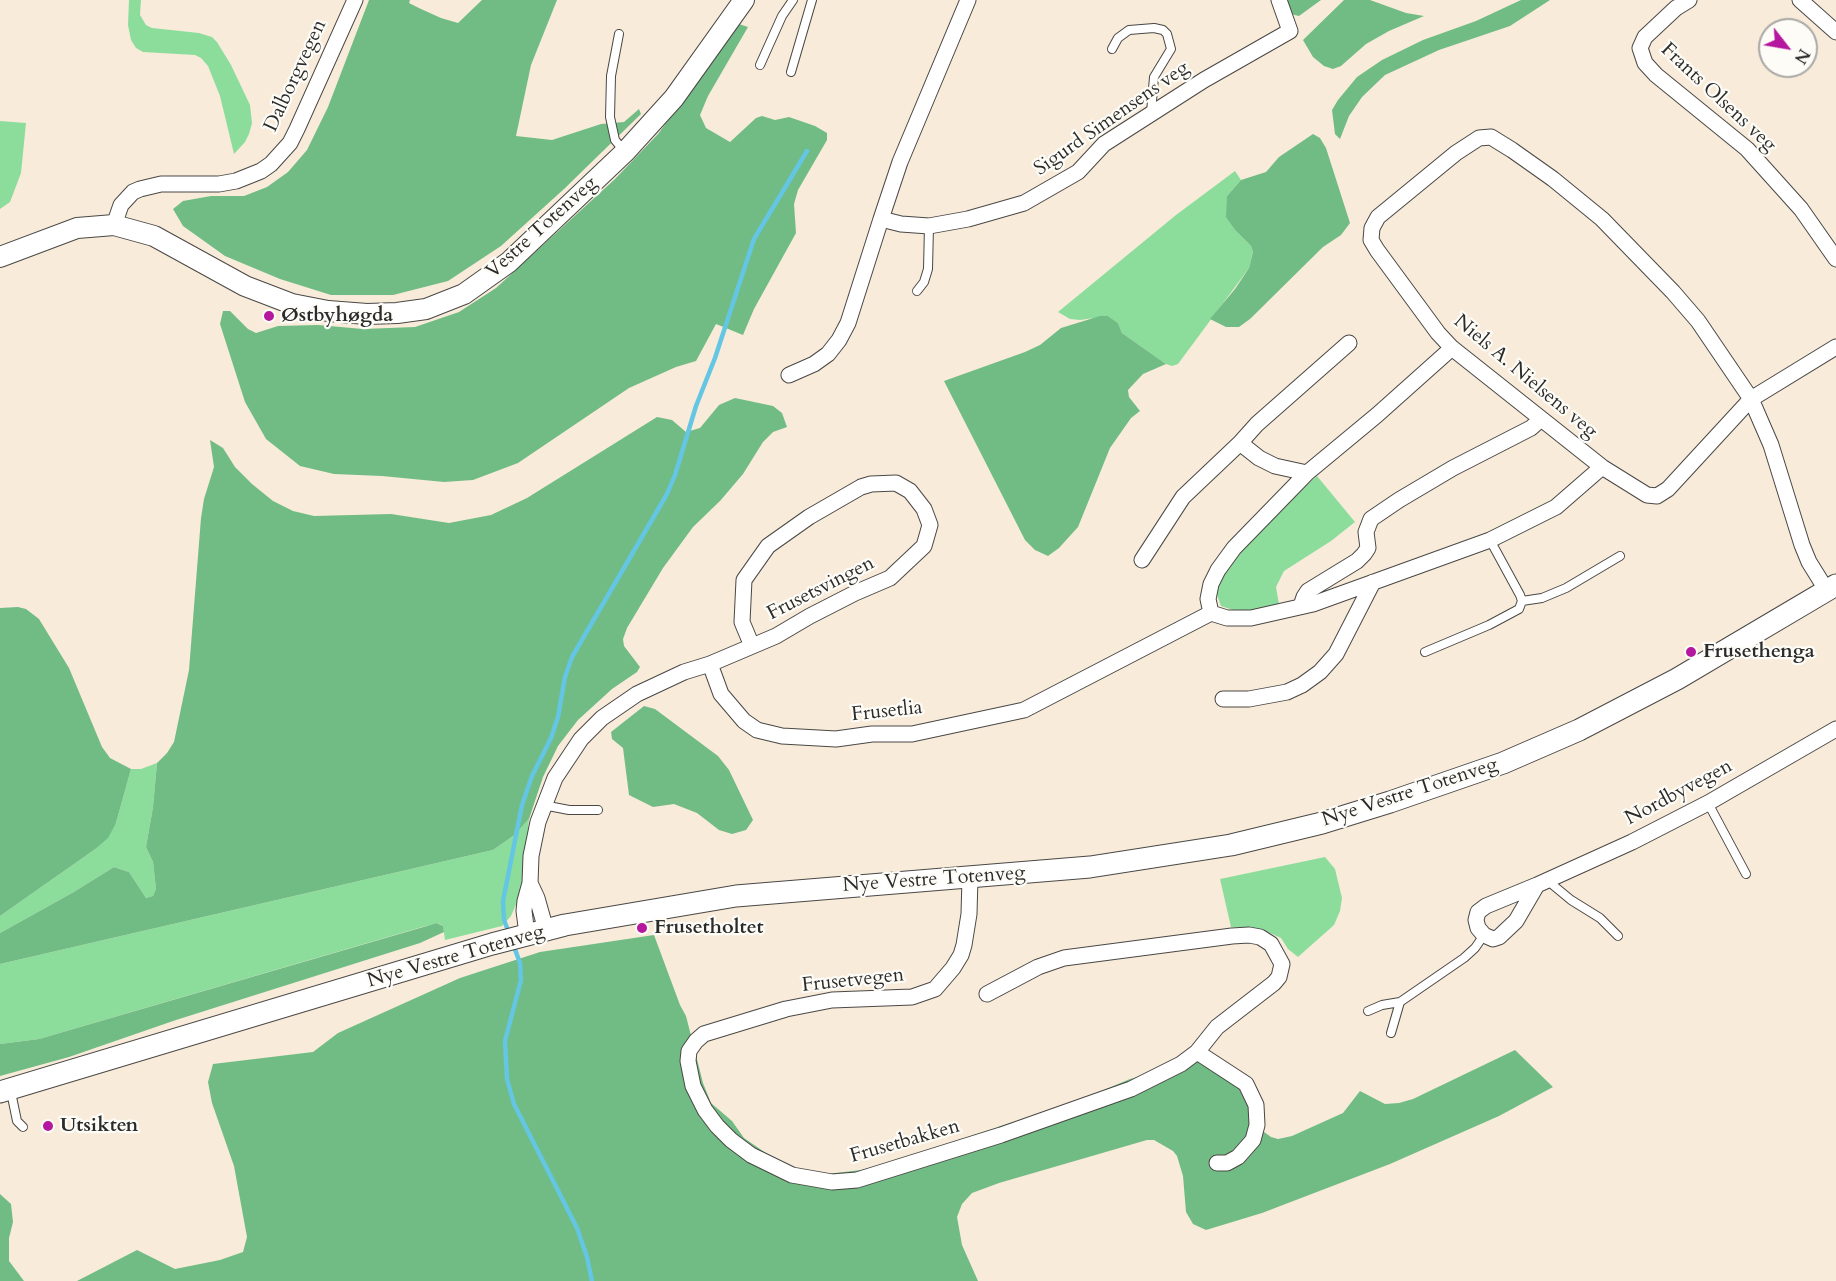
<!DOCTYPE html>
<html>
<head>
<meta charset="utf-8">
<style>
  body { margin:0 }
  #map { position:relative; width:1836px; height:1281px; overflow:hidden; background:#f8ebda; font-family:Cardo,serif }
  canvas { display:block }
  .north { position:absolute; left:1758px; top:18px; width:60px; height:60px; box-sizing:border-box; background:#fdfcf7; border:2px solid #a9a8a5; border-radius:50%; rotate:121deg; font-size:16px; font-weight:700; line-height:24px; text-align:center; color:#2b2b2b }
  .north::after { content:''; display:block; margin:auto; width:21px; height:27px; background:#b5179e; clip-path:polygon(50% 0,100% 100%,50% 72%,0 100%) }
</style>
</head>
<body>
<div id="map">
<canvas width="1836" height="1281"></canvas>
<div class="north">N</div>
</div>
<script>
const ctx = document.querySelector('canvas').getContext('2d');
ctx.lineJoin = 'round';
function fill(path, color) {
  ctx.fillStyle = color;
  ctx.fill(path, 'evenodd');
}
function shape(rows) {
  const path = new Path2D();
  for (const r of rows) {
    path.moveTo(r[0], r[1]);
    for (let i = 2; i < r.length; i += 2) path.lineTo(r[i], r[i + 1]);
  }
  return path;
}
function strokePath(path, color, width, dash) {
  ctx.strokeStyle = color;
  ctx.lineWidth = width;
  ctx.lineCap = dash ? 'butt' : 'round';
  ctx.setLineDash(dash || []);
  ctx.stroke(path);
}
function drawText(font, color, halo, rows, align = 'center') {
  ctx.font = font + ' Cardo,serif';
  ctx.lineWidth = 4.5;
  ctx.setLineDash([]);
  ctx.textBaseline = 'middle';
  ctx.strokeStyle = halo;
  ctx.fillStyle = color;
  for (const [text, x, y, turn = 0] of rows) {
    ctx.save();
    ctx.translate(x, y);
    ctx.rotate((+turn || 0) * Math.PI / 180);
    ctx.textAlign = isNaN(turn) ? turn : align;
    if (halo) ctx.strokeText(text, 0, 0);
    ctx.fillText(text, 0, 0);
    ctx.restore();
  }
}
fill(shape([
  [129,0,141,0,140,15,146,25,152,28,199,33,212,37,217,42,231,65,250,105,252,123,249,134,245,142,234,154,220,96,208,66,201,58,195,55,143,52,136,48,131,40,128,25],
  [0,121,26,123,21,173,10,202,0,209],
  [1235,171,1241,180,1227,196,1236,231,1251,246,1253,252,1249,268,1178,364,1172,366,1166,364,1122,333,1118,323,1108,316,1080,320,1070,319,1058,312,1176,215],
  [1317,476,1355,522,1331,541,1284,571,1276,587,1279,604,1256,611,1233,610,1221,606,1217,595,1221,575,1240,545],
  [157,763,153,807,146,847,153,862,156,889,153,896,146,898,129,872,114,867,72,893,0,933,0,916,94,850,116,823,131,769,141,769],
  [529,819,521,893,511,916,502,926,445,940,443,926,438,923,422,927,39,1039,0,1044,0,964,493,850,513,836],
  [1325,857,1335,869,1342,898,1340,911,1334,925,1298,957,1288,949,1281,938,1261,929,1231,927,1220,879]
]), '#8cdd9c');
fill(shape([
  [369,0,410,0,409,3,421,9,441,18,458,23,482,0,557,0,531,65,516,136,552,140,601,124,624,122,639,109,641,114,564,189,501,246,448,281,393,295,331,295,280,279,225,256,183,226,173,209,183,201,211,196,244,196,267,187,288,172,307,150,328,107],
  [1285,0,1321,0,1299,16,1291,14],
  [1344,0,1370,0,1406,13,1424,16,1389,31,1366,44,1341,66,1333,69,1324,66,1313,57,1303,40],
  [1521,0,1550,0,1510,26,1439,50,1385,75,1362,97,1349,116,1340,139,1335,134,1332,110,1338,100,1357,77,1382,60,1423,40,1476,21],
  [739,24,748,27,708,96,700,115,706,128,730,142,756,118,762,116,775,120,789,117,815,126,827,133,827,140,798,190,794,204,796,233,754,309,743,335,716,324,696,361,676,367,629,388,518,463,473,480,444,482,382,476,334,474,300,466,266,439,245,402,220,324,223,311,230,311,248,329,256,333,278,326,318,325,363,329,415,327,459,312,496,288,615,179,658,134],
  [1313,134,1320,138,1326,148,1350,223,1341,235,1323,247,1250,319,1239,327,1226,327,1210,319,1235,289,1249,268,1253,252,1251,246,1236,231,1226,217,1227,196,1241,180,1266,172,1279,157],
  [1100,316,1108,316,1118,323,1122,333,1166,364,1143,374,1128,390,1129,397,1140,411,1131,418,1110,448,1078,527,1059,548,1048,556,1035,550,1025,540,944,381,1025,352,1040,345,1061,328],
  [735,398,773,406,782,413,787,427,773,432,763,442,743,474,720,501,693,527,663,568,627,628,623,639,624,646,640,667,637,672,612,689,578,720,558,746,543,777,529,819,513,836,493,850,0,964,0,933,72,893,114,867,129,872,146,898,153,896,156,889,153,862,146,847,153,807,157,763,167,753,174,742,189,670,201,518,204,499,214,467,210,440,223,448,235,467,252,484,273,501,293,511,314,516,391,514,449,523,491,515,527,498,657,417,672,420,686,432,700,428,719,405],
  [18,607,26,609,39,619,69,668,102,747,110,758,131,769,116,823,108,838,94,850,0,916,0,608],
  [644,706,655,709,718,756,729,770,753,820,746,830,732,834,719,830,697,813,674,804,653,807,629,795,623,748,612,739,611,732],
  [437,923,443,926,444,932,420,943,176,1020,69,1057,0,1076,0,1044,39,1039],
  [654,935,680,1005,686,1016,703,1083,711,1103,732,1121,744,1138,773,1158,798,1171,827,1174,861,1170,930,1153,955,1141,1010,1123,1044,1115,1130,1079,1158,1072,1200,1047,1236,1068,1246,1078,1260,1129,1271,1137,1278,1139,1292,1136,1343,1113,1360,1091,1385,1104,1399,1103,1413,1099,1515,1050,1553,1087,1499,1116,1390,1164,1262,1213,1206,1230,1193,1224,1186,1212,1183,1176,1177,1156,1173,1151,1154,1140,1147,1140,999,1183,972,1193,962,1204,957,1217,962,1245,978,1281,77,1281,137,1250,175,1269,220,1260,243,1252,247,1237,234,1166,212,1103,208,1082,213,1064,313,1052,338,1033,460,978,540,952],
  [0,1194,11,1204,13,1222,9,1238,9,1261,24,1281,0,1281]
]), '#71bc84');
strokePath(shape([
  [509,933,504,920,503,901,522,805,532,776,551,738,558,717,565,677,572,657,667,494,675,475,696,406,715,358,754,239,807,151],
  [513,944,520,963,521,980,505,1041,507,1079,514,1104,577,1228,587,1257,592,1281]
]), '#64c6e2', 4.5);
const service = shape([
  [619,34,611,76,610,117,615,140,624,151],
  [1112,49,1118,38,1129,30,1154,28,1163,30,1167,34,1171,49,1154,77,1151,113],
  [760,65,782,16,793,0],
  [791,72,812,0],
  [917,291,924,282,928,269,929,226],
  [1522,601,1542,598,1566,588,1620,556],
  [1425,652,1489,625,1519,609,1522,601,1520,595,1490,540],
  [1708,803,1746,874],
  [543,805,569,810,598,810],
  [1548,881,1571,900,1600,918,1618,936],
  [1400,1002,1464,958,1475,948,1484,935],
  [1368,1011,1382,1005,1400,1002,1391,1033],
  [11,1092,17,1121,23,1127]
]);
const minor = shape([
  [968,0,900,162,881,219,901,224,929,226,968,219,1024,203,1078,172,1104,144,1204,80,1290,31,1279,0],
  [1689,0,1676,8,1645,37,1640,48,1645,63,1656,75,1747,149,1801,209,1836,259],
  [1800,0,1836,32],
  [114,225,121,205,133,192,140,189,161,184,219,184,236,181,261,171,271,164,290,143,297,129,355,0],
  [789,375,814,364,828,354,839,340,848,323,881,219],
  [1307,473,1275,466,1259,458,1240,443,1257,424,1349,343],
  [1142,560,1183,497,1240,443],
  [1827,591,1809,562,1802,545,1771,445,1751,399,1698,321,1673,292,1602,219,1553,179,1512,150,1491,137,1479,138,1456,153,1378,217,1372,228,1371,240,1377,250,1438,333,1452,348,1602,467,1647,495,1657,496,1668,489,1751,399,1836,347],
  [1301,606,1304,597,1308,591,1357,561,1364,554,1368,548,1366,532,1371,519,1399,500,1453,468,1531,428,1541,419],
  [1211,613,1208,599,1211,584,1218,570,1234,548,1307,473,1377,415,1452,348],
  [710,664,721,694,744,721,757,730,782,736,836,739,872,734,912,734,1024,710,1211,613,1227,618,1251,618,1313,604,1490,540,1556,507,1602,467],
  [1223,699,1249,699,1287,692,1302,685,1320,672,1336,654,1373,582],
  [970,878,969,914,964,945,961,955,953,968,935,989,912,997,832,1000,786,1009,704,1034,696,1041,689,1051,688,1061,693,1086,705,1110,717,1126,731,1140,751,1155,792,1175,832,1182,857,1180,1001,1135,1131,1089,1181,1064,1197,1052,1217,1027,1274,983,1279,977,1282,964,1271,944,1260,937,1249,935,1232,936,1064,958,1038,967,987,994],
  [530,883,537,898,546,930],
  [1537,885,1516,921,1499,937,1493,939,1484,935,1478,928,1476,920,1478,912,1486,906,1537,885,1632,842,1708,803,1836,729],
  [527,934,524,911,525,901,530,883,531,856,538,822,555,778,581,739,602,718,637,694,684,672,710,664,776,636,810,616,855,593,890,578,924,546,930,525,924,509,910,491,896,483,871,484,861,487,809,517,768,546,744,580,742,622,752,646],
  [1197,1052,1246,1084,1256,1105,1257,1125,1253,1140,1238,1157,1227,1163,1217,1163]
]);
const tertiary = shape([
  [0,257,77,228,114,225,154,236,245,286,292,304,328,311,367,314,397,313,426,309,464,294,509,262,625,152,674,98,744,0]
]);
const secondary = shape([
  [0,1092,492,944,565,925,736,896,1090,867,1231,845,1322,823,1390,802,1503,763,1579,730,1677,679,1836,585]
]);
strokePath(service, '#4a4845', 10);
strokePath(minor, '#4a4845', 17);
strokePath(tertiary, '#4a4845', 22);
strokePath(secondary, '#4a4845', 23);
strokePath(service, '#fff', 8);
strokePath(minor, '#fff', 15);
strokePath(tertiary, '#fff', 20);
strokePath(secondary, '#fff', 21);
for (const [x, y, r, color] of [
  [269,316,6,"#b5179e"],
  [1691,652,6,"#b5179e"],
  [642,928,6,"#b5179e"],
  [48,1126,6,"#b5179e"]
]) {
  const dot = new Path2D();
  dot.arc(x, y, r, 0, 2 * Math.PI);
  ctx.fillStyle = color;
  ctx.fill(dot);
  strokePath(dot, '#fdfcf7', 2);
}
drawText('20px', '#2b2b2b', '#fdfcf7', [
  ["Dalborgvegen",296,76,-65],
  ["Frants Olsens veg",1718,98,43],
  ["Sigurd Simensens veg",1112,119,-35],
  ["Vestre Totenveg",542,228,-42],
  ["Niels A. Nielsens veg",1525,377,40],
  ["Frusetsvingen",821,589,-27],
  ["Frusetlia",887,712,-6],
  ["Nye Vestre Totenveg",1410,793,-18],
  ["Nordbyvegen",1679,793,-28],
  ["Nye Vestre Totenveg",934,880,-4],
  ["Nye Vestre Totenveg",456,957,-16],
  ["Frusetvegen",853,981,-6],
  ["Frusetbakken",905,1142,-16]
]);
drawText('bold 20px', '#2b2b2b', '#fdfcf7', [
  ["Østbyhøgda",281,316],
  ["Frusethenga",1703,652],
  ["Frusetholtet",654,928],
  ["Utsikten",60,1126]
], 'left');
</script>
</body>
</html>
